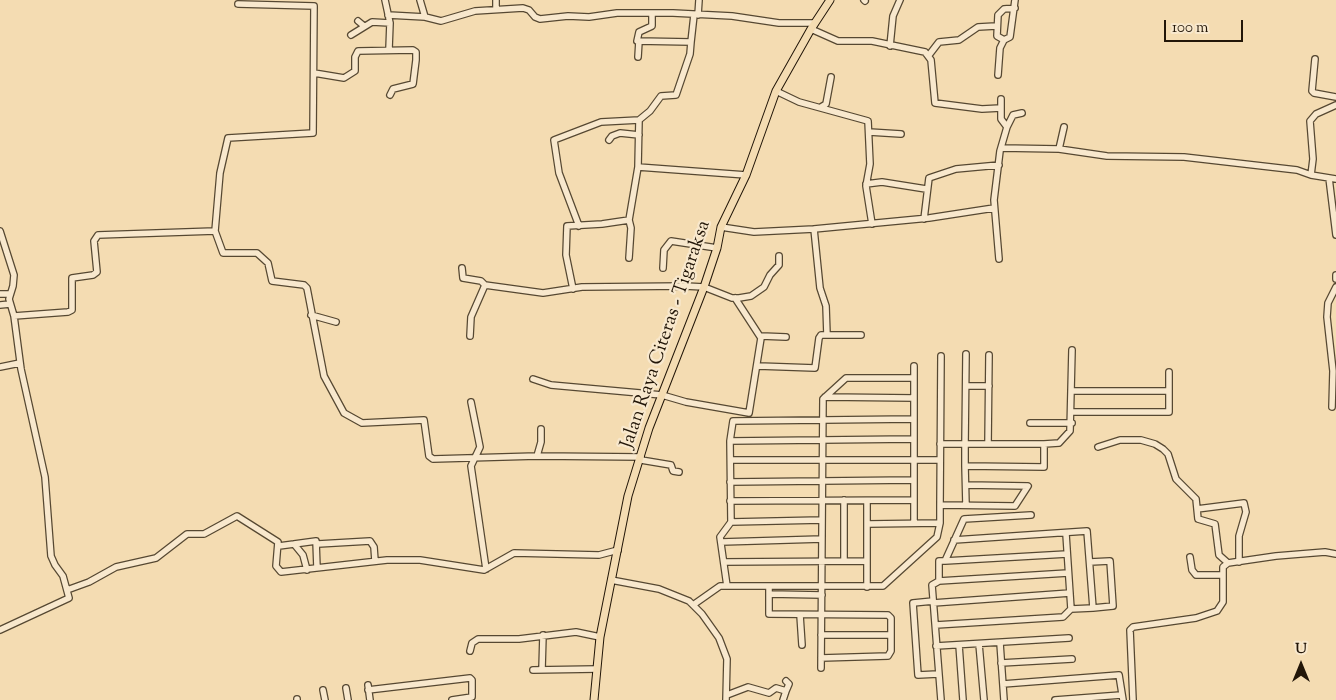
<!DOCTYPE html>
<html>
<head>
<meta charset="utf-8">
<style>
  body { margin:0 }
  #map { position:relative; width:1336px; height:700px; overflow:hidden; background:#f4dcb2; font-family:"Sorts Mill Goudy",serif }
  canvas { display:block }
  .north { position:absolute; left:1276px; top:640px; width:50px; height:50px; -webkit-text-stroke:4px #f8e8cd; paint-order:stroke; rotate:0deg; font-size:14px; font-weight:700; line-height:20px; text-align:center; color:#221608 }
  .north::after { content:''; display:block; margin:auto; width:18px; height:22px; background:#221608; clip-path:polygon(50% 0,100% 100%,50% 72%,0 100%) }
  .scale { position:absolute; left:1164px; top:20px; width:79px; height:22px; box-sizing:border-box; border:2px solid #221608; border-top:0; padding-left:6px; font-size:15px; line-height:18px; white-space:nowrap; color:#221608; -webkit-text-stroke:4px #f8e8cd; paint-order:stroke }
</style>
</head>
<body>
<div id="map">
<canvas width="1336" height="700"></canvas>
<div class="north">U</div>
<div class="scale">100 m</div>
</div>
<script>
const ctx = document.querySelector('canvas').getContext('2d');
ctx.lineJoin = 'round';
function shape(rows) {
  const path = new Path2D();
  for (const r of rows) {
    path.moveTo(r[0], r[1]);
    for (let i = 2; i < r.length; i += 2) path.lineTo(r[i], r[i + 1]);
  }
  return path;
}
function strokePath(path, color, width, dash) {
  ctx.strokeStyle = color;
  ctx.lineWidth = width;
  ctx.lineCap = dash ? 'butt' : 'round';
  ctx.setLineDash(dash || []);
  ctx.stroke(path);
}
function drawText(font, color, halo, rows, align = 'center') {
  ctx.font = font + ' "Sorts Mill Goudy",serif';
  ctx.lineWidth = 4.5;
  ctx.setLineDash([]);
  ctx.textBaseline = 'middle';
  ctx.strokeStyle = halo;
  ctx.fillStyle = color;
  for (const [text, x, y, turn = 0] of rows) {
    ctx.save();
    ctx.translate(x, y);
    ctx.rotate((+turn || 0) * Math.PI / 180);
    ctx.textAlign = isNaN(turn) ? turn : align;
    if (halo) ctx.strokeText(text, 0, 0);
    ctx.fillText(text, 0, 0);
    ctx.restore();
  }
}
const minor = shape([
  [385,0,390,23,389,49],
  [420,0,425,17],
  [496,0,496,9],
  [864,0,865,1],
  [238,4,314,6,313,133,228,138,220,173,215,231,223,253,257,253,268,263,272,281,304,285,307,288,324,376,344,413,362,423,424,420,429,456,433,459,537,456,641,457],
  [652,13,652,26,639,32,637,41,691,42,694,15],
  [388,15,425,17,441,21,475,11,523,8,529,10,535,17,540,19,568,16,589,17,617,13,673,13,732,16,779,23,815,23],
  [698,15,699,0],
  [358,21,364,26],
  [811,29,838,41,872,41,925,52,931,60,935,103,982,109,1001,108],
  [351,35,372,22,390,23],
  [1004,40,997,36,998,15,1004,9,1015,8],
  [890,46,893,16,900,0],
  [929,55,939,42,959,40,978,27,996,26],
  [638,57,639,41],
  [1315,59,1312,91,1314,93,1336,97],
  [314,73,344,78,355,71,355,57,358,51,413,50,416,52,416,60,413,84,393,89,390,95],
  [998,75,1000,48,1004,40,1010,37,1015,0],
  [776,91,799,102,868,121,870,164,866,186,872,224],
  [821,107,826,104,831,77],
  [1007,127,1013,115,1022,113],
  [869,132,901,134],
  [609,140,612,136,620,133,639,135],
  [1001,148,1059,149,1107,156,1184,157,1297,170,1311,175,1336,179],
  [1059,149,1064,127],
  [638,167,746,175],
  [1311,175,1313,159,1310,121,1316,114,1336,105],
  [1329,178,1336,235],
  [866,184,882,182,926,189],
  [924,219,929,178,956,169,999,165],
  [579,226,559,173,554,140,601,122,639,120],
  [721,227,754,232,814,229,929,218,994,208],
  [814,229,820,288,826,306,827,335],
  [0,231,14,275,13,286,9,299,14,316,21,369,45,477,51,556,55,565,63,576,69,598,0,630],
  [629,258,631,228,629,220,638,167,639,120,650,111,661,96,676,95,690,54,691,42],
  [999,259,994,200,1000,151,1007,127,1001,119,1001,99],
  [462,268,463,278,481,281,485,285],
  [663,268,664,250,671,241,717,248],
  [1336,275,1336,279],
  [573,289,566,255,567,226,602,224,629,220],
  [0,294,9,294],
  [0,305,10,304],
  [311,315,336,322],
  [14,316,68,312,72,310,72,278,93,275,97,272,94,241,98,235,215,231],
  [470,336,471,317,485,285,543,293,582,287,685,286,704,287,732,298,739,298,751,296,764,287,770,275,779,265,779,256],
  [761,336,786,337],
  [758,366,815,368,819,338,821,335,861,335],
  [914,366,914,523],
  [0,367,20,363],
  [533,379,551,385,662,395,686,402,749,413,761,338,735,298],
  [966,386,989,386],
  [1072,391,1169,391],
  [825,397,914,398],
  [471,402,480,447,471,466,486,569],
  [1332,407,1333,371,1327,317,1328,303,1336,287],
  [1072,412,1169,412,1169,372],
  [1030,423,1072,423],
  [730,441,913,439],
  [940,444,965,444,966,354],
  [988,444,989,355],
  [1044,444,1059,443,1070,431,1072,350],
  [1098,447,1120,440,1141,440,1155,444,1163,449,1168,454,1176,479,1196,499,1198,519,1215,524,1219,555,1228,563,1276,556,1325,552,1336,554],
  [537,456,541,442,541,429],
  [641,460,671,465,673,471,679,472],
  [731,460,939,460],
  [965,466,1044,467,1044,444,965,444,965,466,966,505],
  [730,482,913,480],
  [730,501,913,500],
  [867,501,867,587],
  [940,505,941,356],
  [1197,509,1244,503,1246,512,1239,536,1239,562],
  [731,522,730,441,733,421,914,419],
  [940,523,940,505,1015,506,1028,486,966,485],
  [954,540,1087,531,1093,608,1071,609,1066,534],
  [721,542,822,539],
  [294,544,316,541,317,568],
  [318,544,370,541,374,547,375,561],
  [279,546,294,544,303,555,307,570],
  [1190,557,1192,570,1196,575,1223,575],
  [844,561,844,500],
  [945,561,1067,554],
  [724,562,867,561],
  [1090,562,1110,561,1113,606,1093,608],
  [611,580,659,589,689,601,702,614,719,638,727,659,726,700],
  [939,581,939,561,945,561,964,519,1031,515],
  [727,586,720,537,731,522,822,520],
  [769,586,769,614,888,615,891,618,891,651,888,656,821,658],
  [67,590,89,582,116,567,156,558,187,534,204,534,237,516,278,542,276,566,281,572,387,560,420,560,484,570,514,553,599,555,618,550],
  [769,594,822,595],
  [933,601,913,603,918,675,938,674],
  [933,603,1070,593],
  [693,605,720,586,883,586,937,537,940,523,868,524],
  [800,615,802,645],
  [936,625,1063,617,1071,609],
  [821,635,891,635],
  [1000,643,1004,700],
  [979,644,984,700],
  [959,645,963,700],
  [936,646,1069,638],
  [470,651,472,643,478,639,519,639,576,632,600,637],
  [1001,663,1072,659],
  [821,668,823,399,846,378,914,378],
  [542,669,543,635],
  [533,670,597,669],
  [1003,684,1119,675,1123,700],
  [368,685,370,700],
  [346,688,348,700],
  [323,690,325,700],
  [368,690,470,678,472,680,472,697,452,700],
  [786,691,789,684,786,681],
  [727,695,748,687,769,693,776,688,786,691,783,700],
  [297,699,297,700],
  [941,700,932,585,939,581,1068,573],
  [1055,700,1121,695],
  [1133,700,1130,630,1133,627,1196,618,1217,611,1223,602,1223,567,1228,563]
]);
const major = shape([
  [594,700,600,637,628,496,649,428,704,287,717,248,721,227,746,175,776,91,811,29,830,0]
]);
strokePath(minor, '#564832', 8);
strokePath(major, '#221608', 9);
strokePath(minor, '#f8e8cd', 5.5);
strokePath(major, '#f4dcb2', 7);
drawText('19px', '#221608', '#f8e8cd', [
  ["Jalan Raya Citeras - Tigaraksa",667,335,-71]
]);
</script>
</body>
</html>
